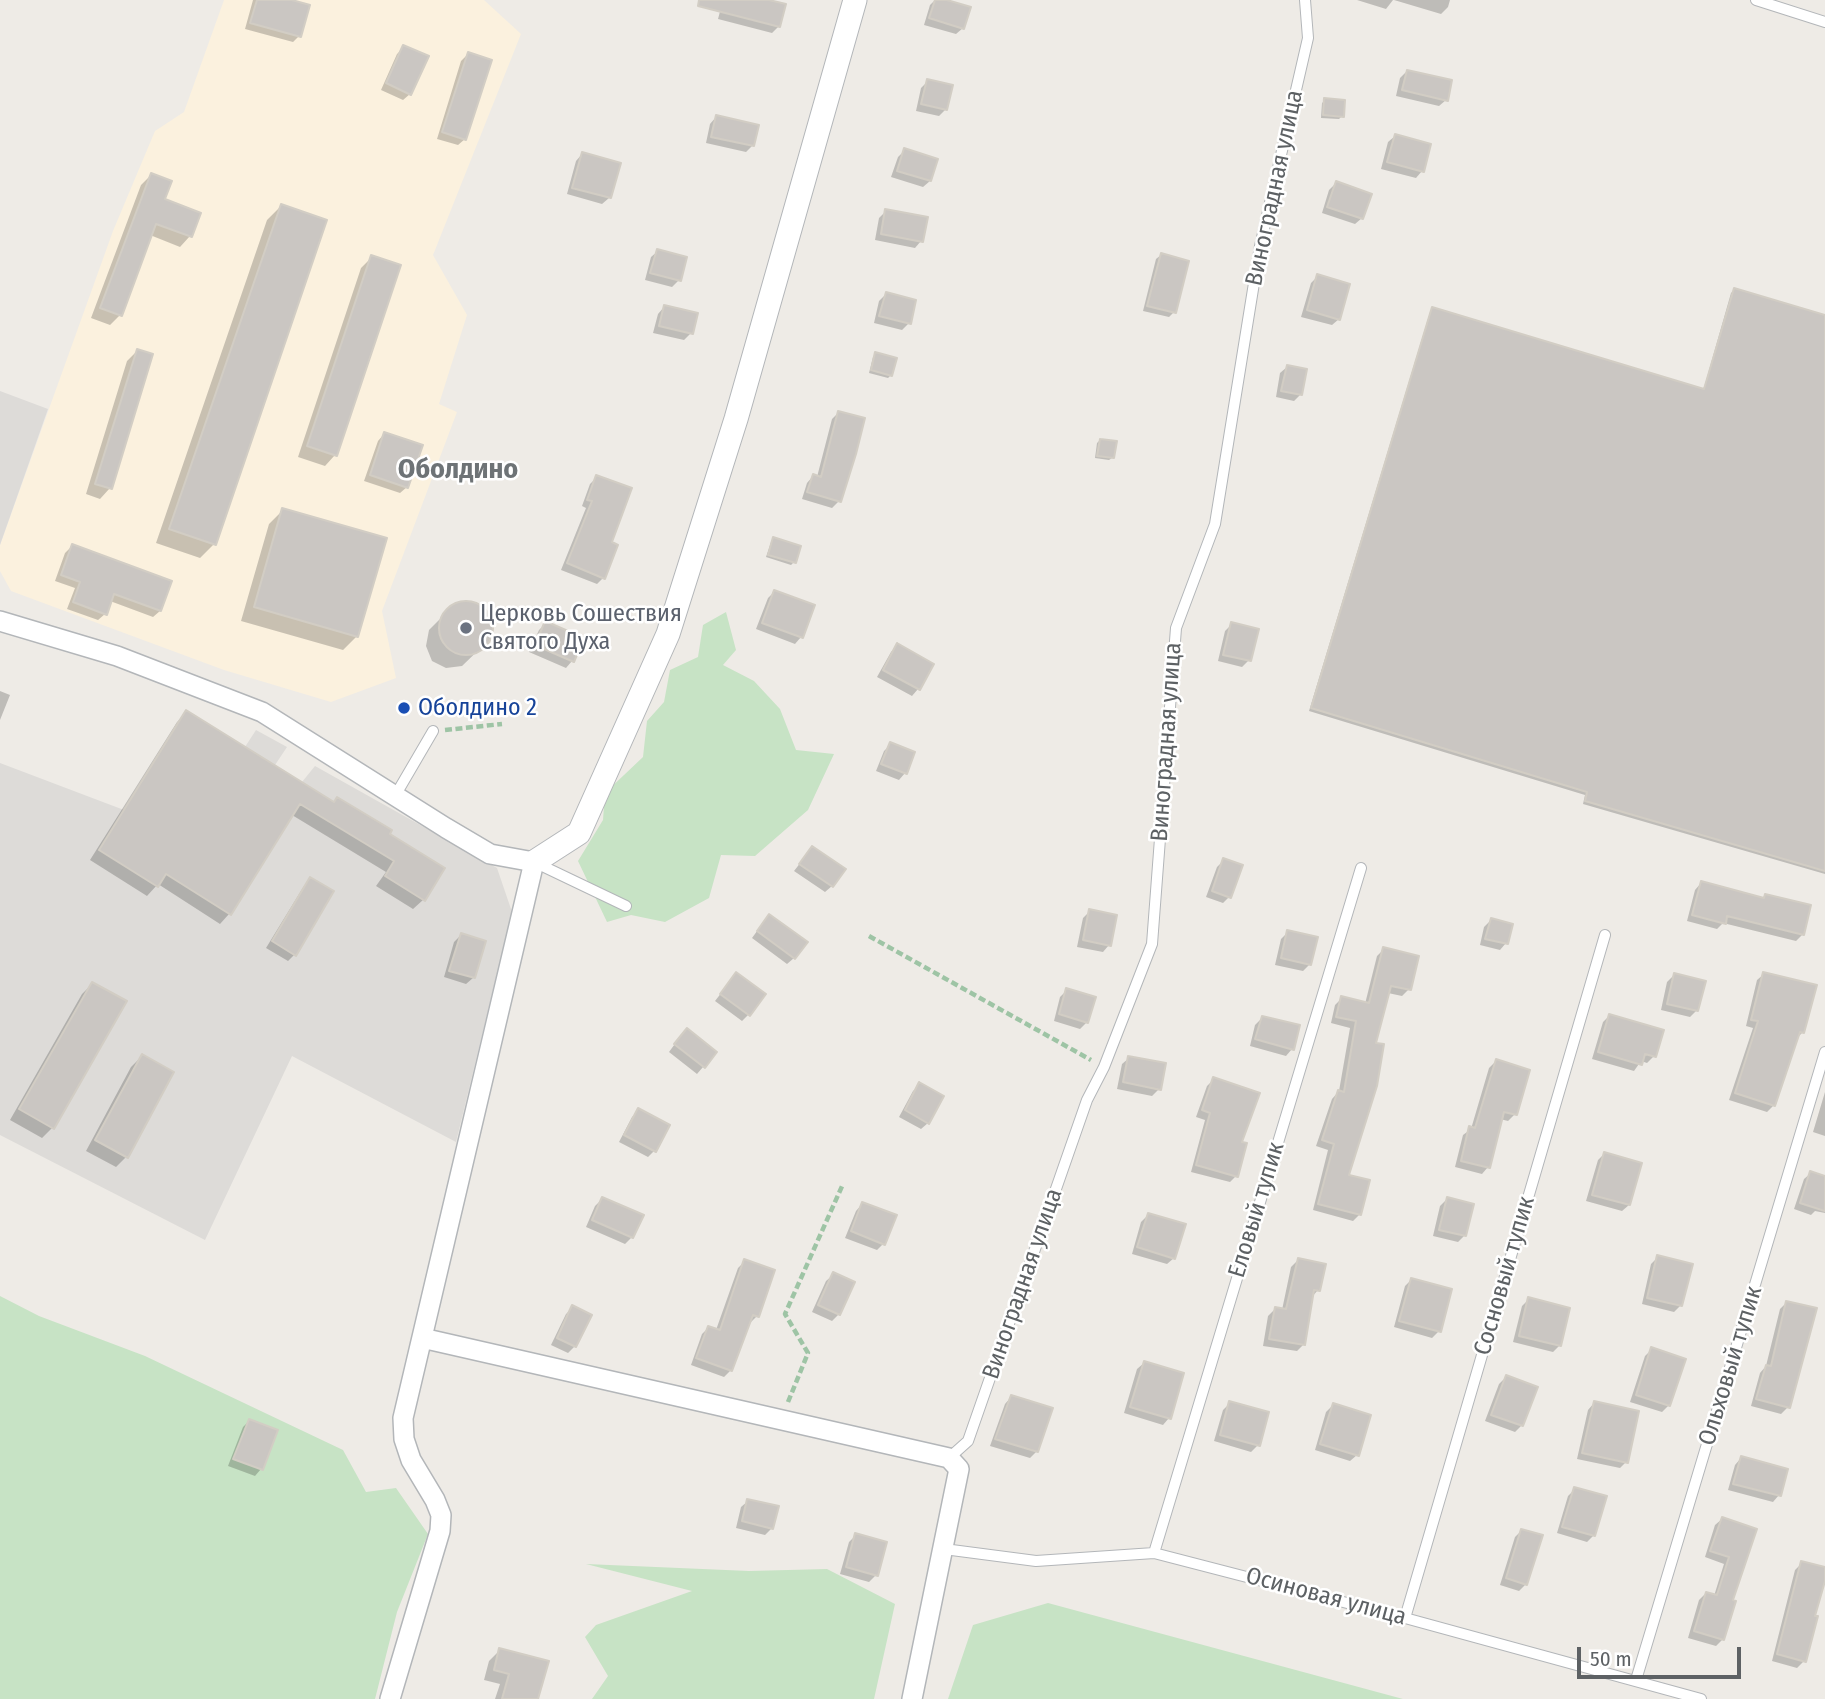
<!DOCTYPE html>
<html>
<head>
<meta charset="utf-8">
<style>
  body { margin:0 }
  #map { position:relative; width:1825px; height:1699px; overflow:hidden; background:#eeebe6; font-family:"Fira Sans Condensed",sans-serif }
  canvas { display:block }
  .scale { position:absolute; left:1577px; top:1647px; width:164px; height:32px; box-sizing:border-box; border:4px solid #5d6164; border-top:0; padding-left:9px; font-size:21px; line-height:24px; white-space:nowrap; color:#5d6164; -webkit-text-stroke:5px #fff; paint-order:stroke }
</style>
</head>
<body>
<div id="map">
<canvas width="1825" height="1699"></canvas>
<div class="scale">50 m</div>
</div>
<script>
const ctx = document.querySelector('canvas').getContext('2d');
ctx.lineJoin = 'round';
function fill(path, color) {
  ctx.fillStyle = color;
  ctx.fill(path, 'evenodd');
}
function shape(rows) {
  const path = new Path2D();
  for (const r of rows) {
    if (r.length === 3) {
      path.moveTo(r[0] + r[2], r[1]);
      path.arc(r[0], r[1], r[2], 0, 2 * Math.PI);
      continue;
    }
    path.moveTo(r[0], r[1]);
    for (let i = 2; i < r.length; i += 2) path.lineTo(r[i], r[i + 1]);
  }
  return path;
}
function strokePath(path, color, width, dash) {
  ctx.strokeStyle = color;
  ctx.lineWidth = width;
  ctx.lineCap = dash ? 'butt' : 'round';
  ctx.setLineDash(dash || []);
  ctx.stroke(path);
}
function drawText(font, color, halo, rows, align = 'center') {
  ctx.font = font + ' "Fira Sans Condensed",sans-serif';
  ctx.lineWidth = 5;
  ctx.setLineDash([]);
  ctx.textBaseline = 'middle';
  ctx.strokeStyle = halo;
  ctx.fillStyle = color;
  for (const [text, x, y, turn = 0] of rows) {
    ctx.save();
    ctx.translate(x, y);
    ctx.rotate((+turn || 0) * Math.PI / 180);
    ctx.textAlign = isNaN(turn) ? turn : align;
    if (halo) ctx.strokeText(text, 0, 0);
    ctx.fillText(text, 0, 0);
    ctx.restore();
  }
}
fill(shape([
  [224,0,484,0,521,34,433,255,467,315,439,404,457,412,382,611,396,678,331,702,224,670,11,591,0,571,0,545,113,231,155,131,184,112]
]), '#fbf1de');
fill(shape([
  [0,391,48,409,0,545],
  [186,710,245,747,256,730,287,747,275,765,302,782,315,766,497,868,512,912,456,1142,292,1056,205,1240,0,1135,0,763,124,810]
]), '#dddbd8');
fill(shape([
  [726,612,736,650,723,665,754,681,780,709,796,750,834,754,808,810,755,856,721,855,709,898,665,922,631,915,607,922,578,861,603,820,605,793,643,757,647,721,664,702,670,670,698,657,703,625],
  [0,1296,39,1316,145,1356,343,1450,366,1492,396,1488,428,1534,397,1612,375,1699,0,1699],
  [586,1564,749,1571,827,1569,895,1604,874,1699,592,1699,608,1676,585,1637,596,1625,692,1591],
  [1048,1603,1403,1699,948,1699,973,1625]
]), '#c7e3c5');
fill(shape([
  [253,0,286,0,299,36,293,42,245,29],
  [723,0,762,0,779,26,772,33,718,19],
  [935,0,941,0,963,28,956,34,924,25,930,5],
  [1357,0,1393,0,1386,9],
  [1394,0,1450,0,1448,7,1441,14],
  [404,47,410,94,403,100,381,90,397,54],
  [468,54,465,139,458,145,437,139,461,61],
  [1407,71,1446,100,1439,106,1396,96,1400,78],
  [928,81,946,109,939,116,916,111,921,88],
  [1325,100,1342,116,1339,119,1321,118,1322,103],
  [716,117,753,145,746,152,706,143,710,124],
  [1395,136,1422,171,1416,178,1381,169,1388,142],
  [905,150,930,181,923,187,891,177,898,157],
  [582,154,618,164,609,198,602,204,567,194,576,161],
  [151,175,163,200,190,236,180,247,150,235,120,315,110,325,91,318,141,185],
  [1336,183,1362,218,1355,224,1322,213,1329,190],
  [281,206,214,544,200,558,156,543,267,220],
  [886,211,921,241,915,248,875,240,879,218],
  [658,251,679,280,672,287,645,280,651,257],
  [1161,255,1174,312,1169,317,1143,311,1156,259],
  [372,257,335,455,325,466,298,457,361,268],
  [1318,276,1339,319,1332,325,1301,317,1311,283],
  [1734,290,1825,317,1825,874,1583,804,1585,795,1309,711,1430,312,1433,309,1703,391,1731,293],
  [886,294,909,323,902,330,874,323,879,301],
  [664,307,691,333,684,340,653,333,658,314],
  [137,351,110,488,100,499,86,494,127,361],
  [876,354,891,375,888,378,869,373,873,357],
  [1287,367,1301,394,1294,401,1276,397,1280,373],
  [838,413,839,501,832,508,802,499,807,483,813,476,817,477,832,419],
  [384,434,407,487,400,493,364,481,378,441],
  [1100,440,1112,458,1109,460,1095,458,1097,443],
  [597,477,610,543,603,578,597,584,561,570,586,508,582,506,590,484],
  [283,510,357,636,343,650,241,621,269,524],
  [773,539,794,562,791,565,766,557,771,542],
  [72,546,160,611,153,617,110,601,105,614,98,620,67,609,75,588,55,581,65,553],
  [774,592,801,637,795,644,756,629,768,598],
  [471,602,485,610,492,624,489,640,462,666,446,668,432,661,426,646,429,630,455,604],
  [546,623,572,661,566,668,529,652,539,630],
  [1232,624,1249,660,1242,667,1218,661,1225,631],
  [897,645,918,689,912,696,877,677,891,652],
  [0,691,10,695,0,720],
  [187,712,333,803,387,834,423,900,413,909,376,886,386,872,292,815,229,914,220,924,158,884,147,896,90,860,177,722],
  [891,744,905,773,899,780,876,771,884,751],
  [812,848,832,886,825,892,794,871],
  [1224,860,1229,897,1223,903,1206,897,1217,867],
  [311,879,294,955,288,961,266,948,304,886],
  [1701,883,1762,899,1765,896,1803,934,1796,941,1723,923,1717,929,1687,921,1695,890],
  [1090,911,1109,945,1103,952,1077,947,1083,918],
  [1491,920,1506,943,1500,950,1480,945,1484,927],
  [763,923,794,958,787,964,752,938],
  [1288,932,1310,964,1303,971,1275,965,1281,939],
  [461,935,484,942,473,978,466,984,444,977,454,942],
  [1384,949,1409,989,1402,996,1388,993,1374,1044,1347,1176,1360,1214,1353,1221,1313,1210,1328,1150,1316,1146,1332,1099,1339,1091,1350,1028,1331,1023,1335,1005,1342,998,1365,1004,1377,956],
  [736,974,749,1014,742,1021,715,1001],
  [1764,974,1803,1032,1795,1040,1773,1106,1767,1112,1729,1100,1753,1028,1746,1026,1757,980],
  [1674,975,1697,1010,1690,1017,1661,1010,1667,982],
  [92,984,52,1128,42,1138,10,1120,82,994],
  [1067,990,1087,1022,1080,1029,1054,1021,1060,997],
  [1609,1016,1654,1056,1647,1063,1641,1061,1634,1071,1592,1059,1603,1022],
  [1262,1018,1292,1049,1286,1056,1250,1046,1255,1025],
  [680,1037,715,1053,697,1074,669,1052],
  [142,1056,126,1157,116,1167,86,1151,131,1067],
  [1129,1058,1159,1089,1152,1096,1117,1089,1122,1064],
  [1496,1061,1515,1114,1508,1121,1500,1119,1488,1167,1482,1174,1455,1167,1463,1135,1471,1129,1489,1068],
  [1214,1079,1240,1143,1236,1176,1230,1182,1191,1172,1205,1120,1196,1117,1207,1086],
  [920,1085,928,1123,921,1129,899,1117,913,1091],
  [1825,1092,1825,1136,1813,1132],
  [639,1110,654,1151,648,1157,619,1142,632,1117],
  [1604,1154,1629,1205,1622,1211,1586,1201,1598,1160],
  [1811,1173,1825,1178,1825,1213,1815,1211,1811,1215,1794,1209,1804,1179],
  [602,1199,632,1237,625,1244,586,1227,595,1206],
  [1447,1199,1464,1236,1458,1242,1433,1236,1440,1206],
  [862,1204,883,1244,877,1250,845,1238,856,1211],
  [1148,1215,1174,1258,1167,1264,1132,1254,1141,1222],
  [1658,1257,1681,1305,1674,1312,1642,1304,1651,1264],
  [1298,1260,1318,1290,1311,1298,1303,1345,1297,1351,1263,1346,1268,1316,1275,1309,1282,1310,1291,1267],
  [745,1261,757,1316,750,1323,748,1322,731,1370,724,1377,691,1365,702,1334,708,1328,716,1330,738,1268],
  [833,1275,839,1314,832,1321,812,1312,826,1281],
  [1411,1280,1439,1331,1432,1338,1394,1327,1405,1286],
  [1529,1299,1560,1345,1553,1352,1513,1342,1522,1306],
  [1787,1302,1788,1407,1781,1414,1751,1406,1760,1373,1766,1366,1780,1309],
  [573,1307,575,1346,568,1353,551,1345,566,1314],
  [1652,1349,1669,1405,1662,1412,1630,1402,1645,1356],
  [1144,1363,1169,1418,1163,1425,1124,1413,1137,1369],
  [1506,1377,1535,1388,1521,1426,1515,1432,1485,1421,1499,1384],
  [1011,1397,1037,1451,1030,1458,990,1446,1005,1404],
  [1230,1403,1258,1445,1251,1452,1214,1441,1223,1410],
  [1594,1403,1626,1462,1620,1468,1577,1459,1588,1410],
  [1333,1405,1357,1455,1350,1461,1315,1450,1326,1412],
  [249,1421,261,1469,255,1476,228,1466,243,1427],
  [1741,1458,1779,1495,1773,1502,1728,1490,1735,1465],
  [1575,1489,1594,1535,1587,1542,1557,1533,1568,1496],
  [748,1501,772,1528,765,1535,736,1528,741,1507],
  [1722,1519,1755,1530,1731,1601,1723,1639,1716,1646,1688,1638,1699,1600,1706,1593,1714,1596,1724,1564,1705,1557,1715,1525],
  [1521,1531,1526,1584,1519,1591,1500,1585,1515,1537],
  [856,1535,876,1575,869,1582,840,1574,849,1542],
  [1802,1563,1825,1569,1825,1574,1804,1661,1797,1668,1772,1661,1795,1570],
  [500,1650,537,1699,495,1699,500,1684,484,1680,489,1661]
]), '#0003');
const building = shape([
  [257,0,292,0,310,5,301,37,250,23,257,0],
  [699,0,769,0,786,4,780,27,698,6,699,0],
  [935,0,947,0,971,7,964,29,929,18,935,0],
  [403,45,429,56,411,95,386,83,403,45],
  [468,52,492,60,466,140,442,132,468,52],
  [1407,70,1452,80,1448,101,1402,90,1407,70],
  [927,79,953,85,947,110,921,104,927,79],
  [1324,98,1345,100,1344,117,1323,115,1324,98],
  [716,115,759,125,754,146,711,137,716,115],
  [1395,134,1431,144,1424,172,1387,162,1395,134],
  [904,148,938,159,931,181,897,171,904,148],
  [582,152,621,163,611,198,572,188,582,152],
  [151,173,172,181,165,199,201,213,192,237,156,224,122,316,100,308,151,173],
  [1336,181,1372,194,1363,219,1327,207,1336,181],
  [281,204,327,220,216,545,169,529,281,204],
  [885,209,928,217,923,242,881,234,885,209],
  [657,249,687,257,681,281,650,273,657,249],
  [1161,253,1189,261,1176,313,1147,306,1161,253],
  [371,255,401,265,337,456,307,446,371,255],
  [1317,274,1350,284,1340,320,1307,310,1317,274],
  [1734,288,1825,315,1825,871,1585,801,1587,792,1311,708,1432,307,1704,389,1734,288],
  [886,292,916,300,911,324,879,316,886,292],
  [664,305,698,313,693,334,659,326,664,305],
  [137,349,153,354,112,489,95,484,137,349],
  [875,352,897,358,892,376,871,370,875,352],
  [1287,365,1307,369,1302,395,1281,391,1287,365],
  [838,411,865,418,856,454,841,502,807,492,813,474,821,477,838,411],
  [384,432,423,445,408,488,370,475,384,432],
  [1100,439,1117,441,1114,458,1097,456,1100,439],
  [596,475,632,488,612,542,618,545,605,579,567,563,592,501,587,500,596,475],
  [282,508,387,538,358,637,254,607,282,508],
  [773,537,801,546,796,563,768,555,773,537],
  [72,544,172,581,161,611,114,594,107,615,73,602,80,582,61,575,72,544],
  [774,590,815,605,803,638,762,623,774,590],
  [466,628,27],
  [545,621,584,638,574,662,535,645,545,621],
  [1231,622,1259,629,1251,661,1223,655,1231,622],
  [897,643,934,664,920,690,883,670,897,643],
  [186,710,334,802,337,797,392,830,390,834,445,868,425,901,385,876,394,861,300,804,231,915,166,874,158,887,99,850,186,710],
  [890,742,915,752,907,774,881,764,890,742],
  [812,846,846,869,833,887,799,864,812,846],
  [1223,858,1243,865,1231,898,1212,891,1223,858],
  [310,877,334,891,296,956,272,941,310,877],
  [1701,881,1764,898,1765,894,1811,905,1804,935,1727,916,1726,924,1692,915,1701,881],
  [1089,909,1117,915,1111,946,1083,940,1089,909],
  [769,914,808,942,795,959,757,931,769,914],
  [1491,918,1513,924,1508,944,1485,939,1491,918],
  [1287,930,1318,937,1311,965,1281,958,1287,930],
  [461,933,486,941,475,978,449,971,461,933],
  [1383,947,1419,956,1411,990,1391,986,1376,1043,1384,1044,1377,1086,1349,1175,1370,1180,1361,1215,1318,1204,1334,1144,1322,1140,1338,1090,1344,1092,1356,1021,1336,1017,1341,996,1369,1003,1383,947],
  [736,972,766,994,750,1016,720,994,736,972],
  [1763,972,1817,985,1804,1033,1800,1032,1775,1106,1735,1093,1758,1021,1751,1020,1763,972],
  [1674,973,1706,981,1698,1011,1667,1004,1674,973],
  [92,982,127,1001,54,1129,19,1109,92,982],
  [1066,988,1096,997,1088,1023,1059,1014,1066,988],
  [1609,1014,1664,1030,1656,1057,1645,1054,1642,1065,1598,1052,1609,1014],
  [1262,1016,1300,1025,1294,1050,1255,1039,1262,1016],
  [687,1028,717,1052,705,1068,674,1044,687,1028],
  [142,1054,174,1072,128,1158,95,1140,142,1054],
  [1128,1056,1166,1063,1161,1090,1123,1082,1128,1056],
  [1496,1059,1530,1070,1517,1115,1504,1112,1490,1168,1461,1161,1469,1126,1475,1128,1496,1059],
  [1213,1077,1260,1093,1242,1142,1247,1143,1238,1177,1196,1165,1210,1113,1202,1110,1213,1077],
  [919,1082,944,1096,929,1124,905,1110,919,1082],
  [638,1108,670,1125,656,1152,624,1135,638,1108],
  [1604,1152,1642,1163,1630,1205,1592,1195,1604,1152],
  [1810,1171,1825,1176,1825,1211,1800,1203,1810,1171],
  [602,1197,644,1215,633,1238,592,1220,602,1197],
  [1447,1197,1474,1204,1466,1236,1439,1230,1447,1197],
  [862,1202,897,1215,885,1245,851,1231,862,1202],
  [1148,1213,1186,1224,1175,1259,1137,1247,1148,1213],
  [1657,1255,1693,1264,1682,1306,1647,1298,1657,1255],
  [1298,1258,1326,1264,1320,1291,1314,1290,1305,1345,1269,1339,1275,1307,1286,1309,1298,1258],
  [744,1259,775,1270,759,1317,753,1315,732,1371,696,1358,708,1326,720,1330,744,1259],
  [833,1272,855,1282,840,1315,818,1305,833,1272],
  [1411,1278,1452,1289,1441,1332,1399,1321,1411,1278],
  [1528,1297,1570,1308,1561,1346,1519,1336,1528,1297],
  [1786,1301,1817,1308,1790,1408,1756,1399,1766,1365,1771,1366,1786,1301],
  [572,1305,592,1315,576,1347,557,1338,572,1305],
  [1651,1347,1686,1359,1670,1406,1636,1395,1651,1347],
  [1144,1361,1184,1373,1171,1419,1130,1407,1144,1361],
  [1506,1375,1538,1387,1523,1426,1491,1415,1506,1375],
  [1011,1395,1053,1408,1038,1452,995,1439,1011,1395],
  [1229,1401,1269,1412,1260,1446,1220,1435,1229,1401],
  [1594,1401,1639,1411,1628,1463,1582,1453,1594,1401],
  [1333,1403,1371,1415,1359,1456,1320,1444,1333,1403],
  [249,1419,278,1430,263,1470,233,1459,249,1419],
  [1741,1456,1788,1469,1781,1496,1733,1484,1741,1456],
  [1574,1487,1607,1496,1595,1536,1562,1527,1574,1487],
  [747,1499,779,1506,773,1529,742,1521,747,1499],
  [1722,1517,1757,1529,1733,1600,1736,1601,1724,1640,1694,1631,1706,1592,1717,1595,1729,1557,1710,1551,1722,1517],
  [1521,1529,1543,1535,1527,1585,1506,1578,1521,1529],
  [855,1533,887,1542,878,1576,846,1567,855,1533],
  [1801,1561,1825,1567,1825,1581,1815,1616,1818,1616,1806,1662,1777,1654,1801,1561],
  [499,1648,549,1661,538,1699,502,1699,509,1674,494,1670,499,1648]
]);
fill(building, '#cac6c2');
strokePath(building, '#d2cdc4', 2);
const service = shape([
  [1756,0,1825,22],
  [395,796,433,731],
  [534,862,626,906],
  [949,1458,968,1441,1087,1100,1104,1067,1152,944,1176,628,1215,524,1260,246,1308,38,1305,0],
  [944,1549,1036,1561,1154,1553,1405,1618,1701,1699],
  [1154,1553,1361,868],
  [1405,1618,1605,935],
  [1636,1680,1825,1052]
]);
const minor = shape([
  [0,621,117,656,262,712,446,828,490,854,534,862,403,1418,404,1439,411,1460,435,1500,441,1515,440,1531,390,1699],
  [422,1338,949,1458,959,1469,912,1699]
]);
const tertiary = shape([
  [534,862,579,833,668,634,736,419,855,0]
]);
strokePath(service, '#b3b6b9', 12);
strokePath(minor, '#b3b6b9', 22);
strokePath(tertiary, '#b3b6b9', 25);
strokePath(shape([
  [445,730,502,724],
  [869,936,1091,1060],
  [788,1402,808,1353,785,1314,843,1184]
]), '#9ec4a5', 4.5, [7, 3.5]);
strokePath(service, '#fff', 10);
strokePath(minor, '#fff', 19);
strokePath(tertiary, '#fff', 23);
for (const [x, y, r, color] of [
  [466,628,7,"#6b7280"],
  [404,708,7,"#1a4fb4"]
]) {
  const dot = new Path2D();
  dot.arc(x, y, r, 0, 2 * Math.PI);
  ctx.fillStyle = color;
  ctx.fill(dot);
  strokePath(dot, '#fff', 2.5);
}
drawText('24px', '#5d6164', '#fff', [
  ["Виноградная улица",1275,188,-78],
  ["Виноградная улица",1167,742,-86],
  ["Еловый тупик",1257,1210,-73],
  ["Сосновый тупик",1505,1276,-74],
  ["Виноградная улица",1023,1284,-71],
  ["Ольховый тупик",1731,1366,-73],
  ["Осиновая улица",1326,1597,15]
]);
drawText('24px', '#5b616d', '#fff', [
  ["Церковь Сошествия",480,614],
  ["Святого Духа",480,642]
], 'left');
drawText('24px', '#164399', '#fff', [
  ["Оболдино 2",418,708]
], 'left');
drawText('bold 28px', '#6e7376', '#fff', [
  ["Оболдино",458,470]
]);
</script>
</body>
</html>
